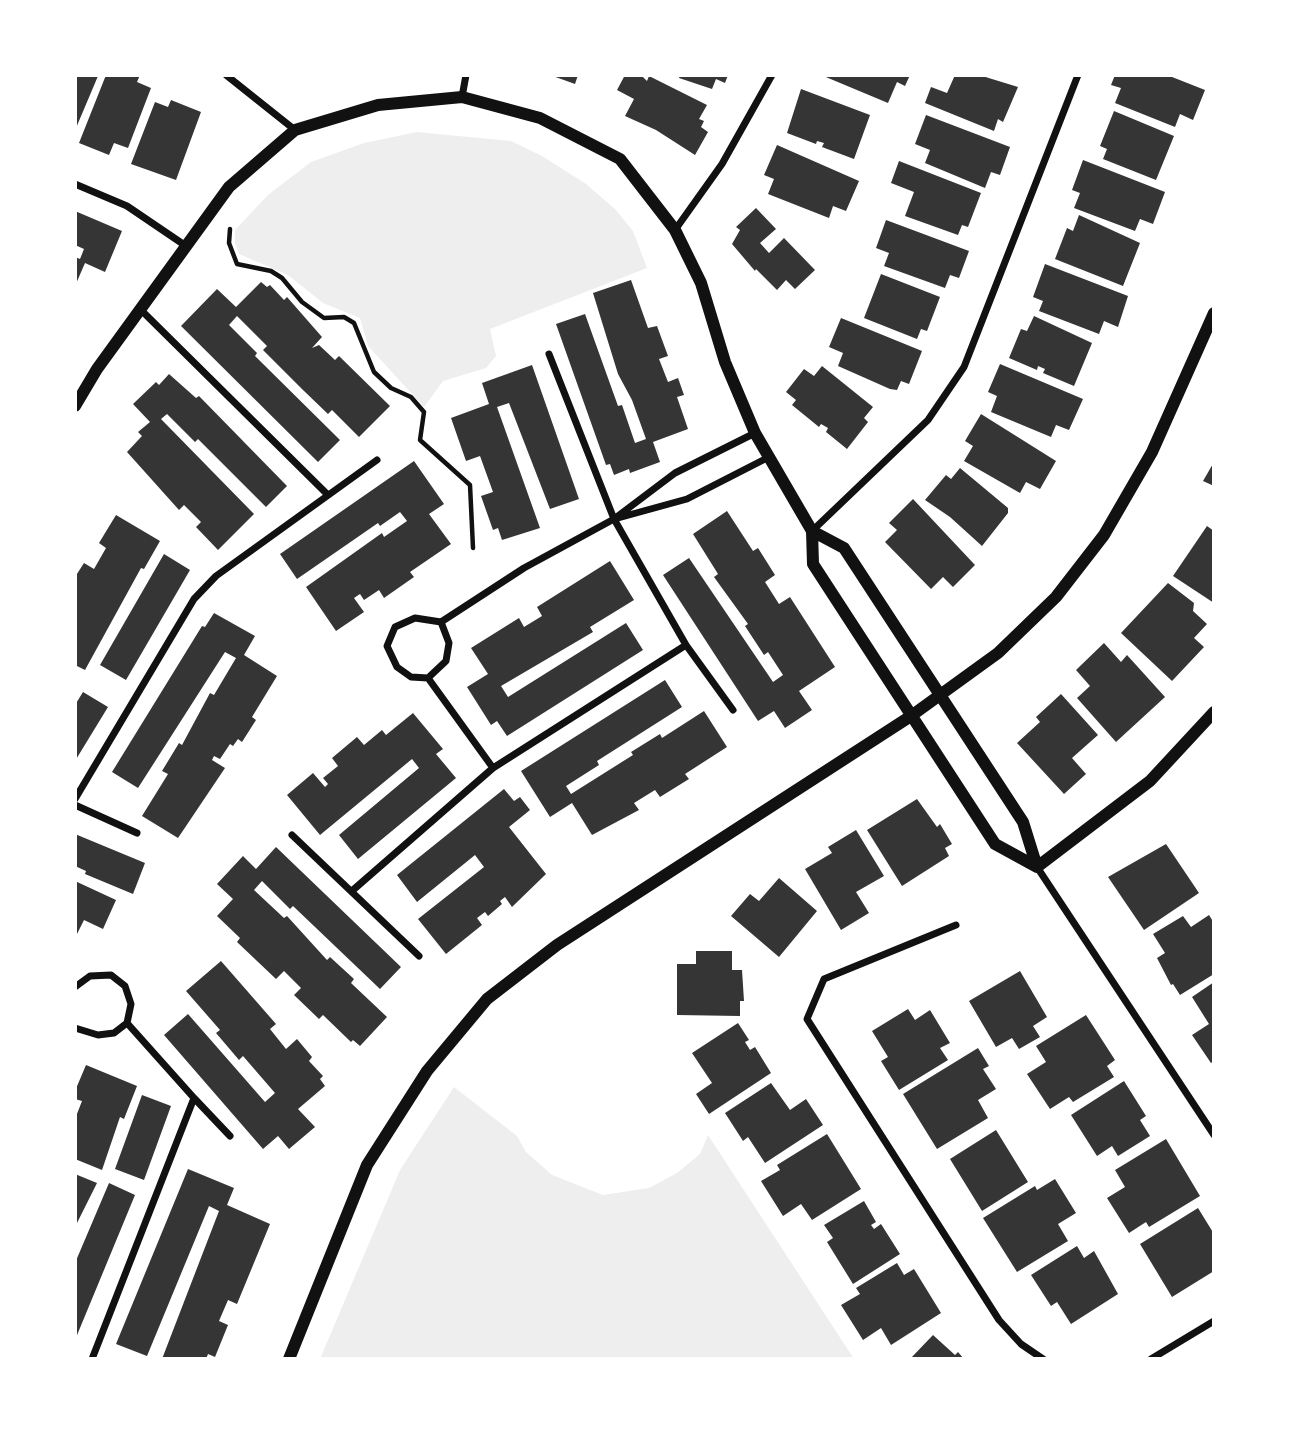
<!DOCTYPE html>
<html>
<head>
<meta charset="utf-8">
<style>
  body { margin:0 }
  #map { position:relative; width:1289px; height:1434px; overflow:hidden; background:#fff; font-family:"DM Sans",sans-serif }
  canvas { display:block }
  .frame { position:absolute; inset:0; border:77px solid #fff; pointer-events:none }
</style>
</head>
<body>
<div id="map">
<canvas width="1289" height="1434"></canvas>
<div class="frame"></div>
</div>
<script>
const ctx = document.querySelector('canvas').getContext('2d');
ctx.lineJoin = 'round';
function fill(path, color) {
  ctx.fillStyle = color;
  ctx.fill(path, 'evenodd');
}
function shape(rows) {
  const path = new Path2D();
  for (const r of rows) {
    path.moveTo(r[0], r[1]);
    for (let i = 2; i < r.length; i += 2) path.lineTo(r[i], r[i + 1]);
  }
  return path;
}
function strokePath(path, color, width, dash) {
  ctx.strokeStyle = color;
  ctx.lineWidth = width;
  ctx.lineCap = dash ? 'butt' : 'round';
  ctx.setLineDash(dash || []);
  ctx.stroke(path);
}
fill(shape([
  [417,132,511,141,542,156,586,184,615,209,633,231,647,268,490,329,496,356,486,368,443,381,424,407,368,346,360,318,323,303,288,275,239,254,235,243,235,230,268,195,311,162,364,143],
  [454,1087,517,1136,526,1152,552,1175,603,1195,649,1188,677,1173,700,1154,708,1135,854,1359,320,1359,400,1170]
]), '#eee');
fill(shape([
  [75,75,98,76,76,128,75,128],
  [106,75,140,75,137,82,151,88,128,148,114,143,109,155,79,143],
  [550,75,578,75,575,84],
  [625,75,641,75,647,81,649,76,707,105,699,119,704,121,701,127,708,132,695,155,656,130,625,116,634,99,617,90],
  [680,75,728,75,725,83,716,79,712,89,679,78],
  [821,75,910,75,905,86,897,82,888,103],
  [955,75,979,75,1018,87,1003,122,998,119,994,131,925,103,931,87,947,93],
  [1115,75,1167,75,1205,90,1193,120,1180,114,1175,127,1115,103,1121,88,1111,85],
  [801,89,870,115,854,159,822,147,824,143,817,141,816,144,787,133],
  [171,100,201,112,176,180,131,164,155,102,168,107],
  [1114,111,1174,136,1156,180,1103,159,1107,149,1100,146],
  [926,115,1010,147,1000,175,991,172,985,188,925,163,930,150,915,144],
  [777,145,859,181,846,211,833,206,829,218,768,194,774,179,764,175],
  [1083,160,1165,192,1153,224,1140,219,1135,231,1074,208,1080,193,1072,190],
  [899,161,981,193,968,227,962,225,958,235,905,216,914,192,891,183],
  [756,208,776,229,760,243,769,253,784,238,815,270,795,289,786,280,777,290,756,269,755,271,732,244,740,230,736,227],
  [75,211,122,231,105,272,85,263,75,286,75,257,80,259,84,249,75,245],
  [1079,215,1140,243,1123,286,1055,259,1067,228,1073,231],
  [886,220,969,251,959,278,950,275,945,288,884,266,889,253,876,248],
  [1045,264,1128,296,1118,327,1104,321,1099,334,1039,311,1043,301,1033,297],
  [881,274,940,297,927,331,921,329,917,339,864,318],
  [631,280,648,328,657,326,668,356,659,359,668,382,678,378,684,395,677,397,688,429,653,442,660,462,630,473,629,469,614,475,610,464,606,465,556,324,585,314,618,406,622,405,635,443,646,439,632,400,618,374,593,293],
  [261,282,267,287,270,285,284,300,287,297,322,337,312,348,319,345,335,360,339,356,390,406,359,437,332,410,328,414,303,390,263,350,267,346,237,316,229,325,257,353,255,356,340,440,318,462,181,326,217,289,236,307],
  [1034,316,1092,343,1074,386,1043,373,1045,369,1038,366,1037,370,1009,358,1021,329,1027,331],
  [841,318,922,351,909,384,901,381,897,390,890,389,838,366,843,353,829,347],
  [1000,364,1083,399,1069,430,1056,425,1051,437,991,412,997,396,988,392],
  [532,365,579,499,550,509,509,403,497,407,540,528,502,540,498,528,493,530,481,496,493,492,480,456,466,461,451,418,489,404,482,383],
  [822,366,873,407,864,418,868,422,847,449,826,432,828,428,821,424,819,427,792,405,796,400,786,392,804,369,814,376],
  [169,374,196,398,199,396,287,486,266,507,198,439,195,442,167,414,161,419,254,514,218,550,196,527,201,522,184,505,179,510,127,452,142,436,138,432,150,422,133,404,156,382,159,385],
  [981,414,1056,461,1040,489,1026,482,1020,493,964,461,973,446,965,441],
  [414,461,444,504,429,514,451,544,410,572,414,577,384,598,379,590,364,600,360,594,354,598,364,612,336,631,306,587,382,533,384,537,407,521,400,512,380,526,378,523,297,579,280,554],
  [1214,462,1214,486,1203,481],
  [960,468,1008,508,1008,513,982,546,950,517,925,500,946,475,951,479],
  [913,499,975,565,953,587,943,577,931,589,885,542,897,530,889,523],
  [727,511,753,551,758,548,775,575,765,582,779,604,790,597,835,667,799,691,812,710,785,728,774,711,758,721,663,575,689,558,773,682,783,675,768,652,764,655,745,626,748,624,714,577,718,574,693,534],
  [116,515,160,541,144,569,141,568,85,670,75,665,75,577,84,563,94,569,106,548,99,543],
  [1207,526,1214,531,1214,603,1173,576],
  [164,554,190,570,126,680,100,665],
  [610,561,634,600,590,627,593,632,501,686,508,697,626,623,643,650,507,736,497,721,491,725,467,687,488,674,471,648,519,618,524,627,542,616,537,607],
  [1168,583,1194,603,1193,611,1207,624,1194,638,1204,647,1172,681,1121,633],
  [214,613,255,636,244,655,277,676,252,717,256,720,242,742,238,739,233,746,230,744,220,759,214,756,212,760,225,768,178,838,142,816,168,774,162,771,179,743,182,745,210,693,214,695,236,658,225,652,138,788,112,772,202,626,205,627],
  [1104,643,1121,662,1127,655,1165,697,1116,742,1077,698,1090,686,1076,670],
  [665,680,682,707,597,761,599,765,566,786,571,794,633,755,631,752,660,734,662,738,704,711,727,747,685,774,689,779,660,797,655,790,634,803,639,810,592,835,572,803,550,817,521,771],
  [83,692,108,707,75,761,75,705],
  [1061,694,1098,735,1072,758,1086,774,1064,794,1017,743,1040,722,1036,717],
  [413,713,443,749,436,754,456,778,358,859,339,835,419,768,412,759,320,835,287,795,313,773,325,787,328,784,323,778,338,766,332,758,357,737,364,745,382,730,386,735],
  [504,789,514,801,520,797,530,810,509,827,546,874,512,907,505,897,500,901,502,904,488,916,485,912,477,918,482,925,446,954,418,919,484,867,475,855,417,902,397,875],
  [917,799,937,827,940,824,952,844,945,848,949,856,902,886,867,830],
  [856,830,884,876,856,892,869,913,841,930,805,869,832,853,828,847],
  [75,834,145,863,133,894,85,874,86,871,75,866],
  [1166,844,1199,893,1144,930,1108,877],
  [276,847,401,967,380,989,293,906,290,909,262,881,254,890,284,918,287,916,327,960,330,957,354,979,351,983,387,1017,360,1046,353,1040,351,1042,323,1015,319,1019,294,995,301,988,284,971,276,979,237,942,240,938,217,916,233,899,217,884,243,856,256,869],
  [779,878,817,911,779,957,731,916,750,894,759,901],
  [75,881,116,900,103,929,84,920,75,938],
  [1209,915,1214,923,1214,974,1180,995,1173,984,1171,985,1157,958,1165,953,1153,934,1183,916,1191,927],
  [696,951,732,951,732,970,742,970,744,1001,740,1001,740,1016,677,1015,677,964,696,964],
  [221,961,276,1024,270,1029,286,1049,297,1039,312,1057,309,1061,323,1076,320,1079,325,1086,298,1109,315,1127,289,1149,278,1136,263,1149,164,1035,188,1014,265,1102,275,1093,243,1056,239,1060,216,1033,220,1030,186,991],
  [1020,971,1047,1017,1033,1026,1040,1037,1019,1049,1012,1038,996,1047,969,1001],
  [1214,982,1214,1061,1211,1063,1192,1035,1209,1024,1192,997],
  [908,1009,915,1020,930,1010,950,1043,940,1048,948,1060,899,1090,881,1061,888,1057,872,1031],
  [1086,1015,1115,1060,1107,1066,1114,1077,1073,1102,1069,1097,1050,1109,1027,1074,1046,1062,1036,1046],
  [738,1023,749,1040,745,1042,750,1050,755,1047,771,1073,709,1114,696,1094,712,1083,692,1053],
  [978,1048,989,1066,983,1069,996,1089,978,1100,988,1118,937,1149,903,1094],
  [86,1065,137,1086,124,1119,120,1117,102,1170,75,1159,75,1119,82,1101,75,1099,75,1091],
  [1124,1081,1146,1116,1140,1120,1150,1136,1118,1156,1112,1146,1097,1156,1071,1115],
  [771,1083,790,1110,806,1099,823,1125,765,1163,748,1137,743,1141,725,1113],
  [142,1095,171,1106,144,1180,115,1169],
  [996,1130,1028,1182,982,1211,950,1159],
  [827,1134,861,1189,812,1220,801,1204,783,1216,761,1181,780,1170,777,1165],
  [1166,1139,1200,1196,1149,1227,1146,1222,1129,1233,1107,1198,1125,1187,1115,1170],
  [188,1169,234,1188,227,1205,270,1224,237,1304,228,1300,219,1321,228,1325,215,1357,208,1354,206,1359,162,1359,219,1211,209,1206,147,1356,116,1344],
  [75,1174,97,1183,75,1227],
  [1055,1179,1076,1213,1058,1224,1068,1241,1017,1272,983,1218,1035,1186,1037,1190],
  [109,1183,135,1195,75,1340,75,1263],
  [864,1201,876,1222,871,1225,874,1229,881,1224,900,1254,853,1284,827,1242,833,1238,824,1225],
  [1198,1208,1214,1234,1214,1271,1172,1297,1140,1244],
  [1077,1246,1084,1258,1094,1251,1118,1294,1071,1324,1057,1302,1051,1306,1031,1275],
  [897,1263,904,1275,914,1269,941,1313,891,1345,881,1328,863,1340,841,1305,860,1294,856,1288],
  [933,1335,955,1355,958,1352,964,1359,910,1359]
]), '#353535');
strokePath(shape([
  [230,229,229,243,237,264,271,271,282,278,302,302,324,318,344,317,354,323,374,372,391,388,411,397,424,412,420,440,470,485,473,548]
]), '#111', 4.5);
strokePath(shape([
  [226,75,295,130],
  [462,97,466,75],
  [75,184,127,206,186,246],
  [675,230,722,164,772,75],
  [140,309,328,495],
  [549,354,614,519,686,645,733,710],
  [618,518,687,499,769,457],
  [812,531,928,420,964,367,1078,75],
  [441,622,449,643,446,661,428,678,411,677,397,667,387,646,395,627,415,618,441,622,524,568,614,519,675,473,755,433],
  [428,678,493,768],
  [75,799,194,599,216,576,377,460],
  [75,805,137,833],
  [292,835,419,956],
  [1037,867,1214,1135],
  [353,890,493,768,686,645],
  [956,925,824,979,807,1019,999,1320,1021,1344,1043,1359],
  [75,987,90,976,111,975,125,986,131,1004,127,1023,114,1033,98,1035,75,1028],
  [194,1098,230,1136],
  [92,1359,194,1098,127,1023],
  [1151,1359,1214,1321]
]), '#111', 7);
strokePath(shape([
  [75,406,97,369,229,187,295,130,378,105,462,97,540,118,620,159,675,230,701,283,725,362,755,433,812,531,813,564,995,844,1037,867],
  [812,531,844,548,1023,822,1037,867],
  [1037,867,1150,781,1214,712],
  [289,1359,367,1165,427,1071,487,999,557,945,911,716,998,653,1056,597,1104,535,1152,452,1214,313]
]), '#111', 12);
</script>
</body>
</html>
